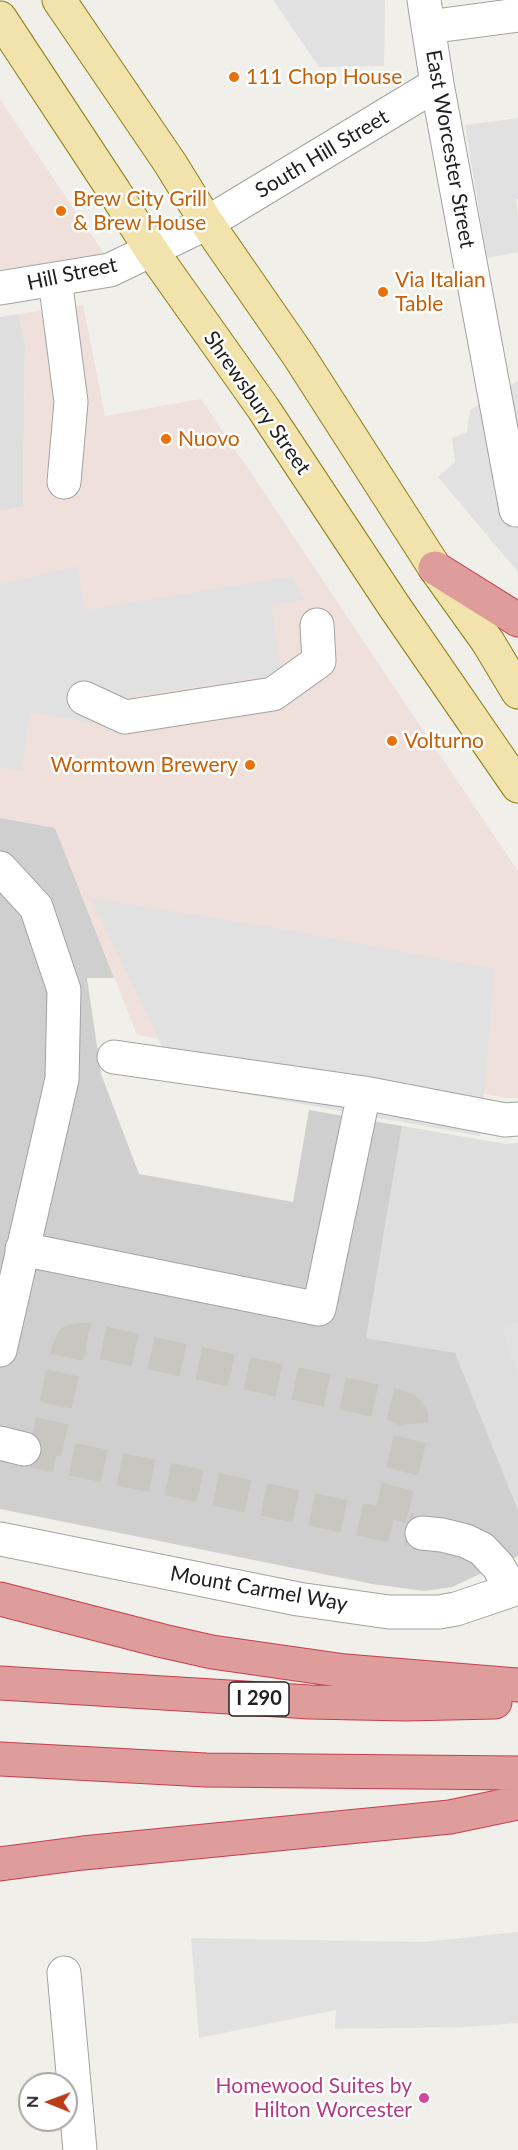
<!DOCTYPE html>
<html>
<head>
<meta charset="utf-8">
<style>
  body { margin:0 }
  #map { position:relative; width:518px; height:2150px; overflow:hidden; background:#f0efe9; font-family:Lato,sans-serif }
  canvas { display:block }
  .north { position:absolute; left:18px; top:2072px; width:60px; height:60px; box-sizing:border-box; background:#fff; border:2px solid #a6a6a6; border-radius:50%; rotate:271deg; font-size:16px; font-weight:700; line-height:24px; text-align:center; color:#212121 }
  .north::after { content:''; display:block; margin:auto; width:21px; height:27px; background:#ba3c18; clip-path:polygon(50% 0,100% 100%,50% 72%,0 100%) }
</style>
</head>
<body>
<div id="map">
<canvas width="518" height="2150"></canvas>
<div class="north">N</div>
</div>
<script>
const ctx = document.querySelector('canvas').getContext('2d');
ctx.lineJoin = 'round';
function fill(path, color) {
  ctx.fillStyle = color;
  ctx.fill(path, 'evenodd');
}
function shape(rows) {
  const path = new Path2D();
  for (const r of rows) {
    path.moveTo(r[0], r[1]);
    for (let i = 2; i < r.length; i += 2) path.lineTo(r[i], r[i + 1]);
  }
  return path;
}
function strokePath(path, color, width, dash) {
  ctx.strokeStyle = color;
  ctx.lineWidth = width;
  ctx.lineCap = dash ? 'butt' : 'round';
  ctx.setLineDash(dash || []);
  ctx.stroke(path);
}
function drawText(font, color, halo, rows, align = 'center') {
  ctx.font = font + ' Lato,sans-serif';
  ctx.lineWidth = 5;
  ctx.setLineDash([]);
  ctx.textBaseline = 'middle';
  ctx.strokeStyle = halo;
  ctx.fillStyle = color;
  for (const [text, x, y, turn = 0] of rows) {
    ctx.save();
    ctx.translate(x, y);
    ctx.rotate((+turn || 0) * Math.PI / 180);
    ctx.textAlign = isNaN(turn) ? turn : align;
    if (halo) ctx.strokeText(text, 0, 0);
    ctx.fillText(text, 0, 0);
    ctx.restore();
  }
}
fill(shape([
  [19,314,25,344,23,507,0,511,0,317],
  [402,1126,506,1144,518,1143,518,1510,455,1354,366,1338]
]), '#dfdede');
fill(shape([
  [0,99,105,255,0,270],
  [83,305,105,416,201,399,518,871,518,1098,508,1098,137,1035,55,828,0,818,0,511,23,507,25,344,19,314]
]), '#efe0db');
fill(shape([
  [0,818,55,828,114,978,87,978,101,1074,139,1174,293,1202,309,1110,402,1126,366,1338,455,1353,518,1510,518,1556,452,1587,424,1591,373,1584,0,1509]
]), '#cfcfcf');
fill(shape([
  [273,0,385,0,384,66,319,67],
  [518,118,518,199,516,199,518,216,518,252,487,258,465,125],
  [518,381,518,572,438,477,455,462,452,438,467,432,470,410],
  [77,566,85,610,293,576,304,600,271,605,282,674,127,697,114,727,30,712,22,771,0,767,0,584],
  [91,898,282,929,495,969,480,1136,179,1082],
  [518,1321,518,1378,502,1327],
  [518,1932,518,2023,466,2027,335,2029,336,2010,199,2038,191,1938,423,1942]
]), '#e1e1e1');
strokePath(shape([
  [24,1449,410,1530],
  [45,1453,67,1353,72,1341,84,1339,392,1404,406,1409,412,1417,413,1428,388,1526]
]), '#c7c6c1', 33, [33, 16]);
const minor = shape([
  [424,0,437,84,516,510],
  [428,27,518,15],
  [55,279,71,402,64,482],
  [0,288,110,270,207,223,437,84],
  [84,698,125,717,273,694,319,661,317,625],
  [0,868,36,907,64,990,62,1079,0,1350],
  [114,1057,364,1093,505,1120,518,1119],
  [22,1249,319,1309,364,1093],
  [0,1443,24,1449],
  [422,1533,442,1535,466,1541,482,1549,498,1566,512,1590],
  [0,1539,298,1599,389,1612,439,1612,456,1609,518,1588],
  [64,1973,80,2150]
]);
const major = shape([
  [59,0,170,163,207,223,299,356,435,568,488,642,518,692],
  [0,18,114,191,151,250,263,408,394,606,518,786]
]);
const highway = shape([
  [435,568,518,620],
  [0,1599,163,1641,212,1652,345,1671,518,1685],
  [0,1683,310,1702,406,1704,495,1702],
  [0,1759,206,1770,518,1773],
  [0,1864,83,1853,450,1817,518,1803]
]);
strokePath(minor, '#a2a2a2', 35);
strokePath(major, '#8c7f12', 35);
strokePath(highway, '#c73d4e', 35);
strokePath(minor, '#fff', 33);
strokePath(major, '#f2e3ad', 33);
strokePath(highway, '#de9d9b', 33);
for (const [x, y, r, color] of [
  [234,77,6,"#e8710a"],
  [61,211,6,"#e8710a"],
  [383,292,6,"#e8710a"],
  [166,439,6,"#e8710a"],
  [392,741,6,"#e8710a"],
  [250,765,6,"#e8710a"],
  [424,2098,6,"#d1479c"]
]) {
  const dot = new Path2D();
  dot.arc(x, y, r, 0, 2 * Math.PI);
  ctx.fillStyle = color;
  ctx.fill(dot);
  strokePath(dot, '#fff', 2);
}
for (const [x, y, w] of [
  [259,1699,60]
]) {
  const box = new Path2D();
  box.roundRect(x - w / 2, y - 17, w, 34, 4.5);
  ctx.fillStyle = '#fff';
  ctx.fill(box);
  strokePath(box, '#212121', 1.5);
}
drawText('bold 20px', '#212121', null, [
  ["I 290",259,1699]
]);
drawText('21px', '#c56008', '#fff', [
  ["111 Chop House",246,77],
  ["Brew City Grill",73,199],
  ["& Brew House",73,223],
  ["Via Italian",395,280],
  ["Table",395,304],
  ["Nuovo",178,439],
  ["Volturno",404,741],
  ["Wormtown Brewery",238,765,"right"]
], 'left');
drawText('21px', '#212121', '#fff', [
  ["East Worcester Street",450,149,80],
  ["South Hill Street",322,154,-31],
  ["Hill Street",72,274,-12],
  ["Shrewsbury Street",257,403,55],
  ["Mount Carmel Way",259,1589,10]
]);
drawText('21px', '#b23c85', '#fff', [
  ["Homewood Suites by",412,2086],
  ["Hilton Worcester",412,2110]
], 'right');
</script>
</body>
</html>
